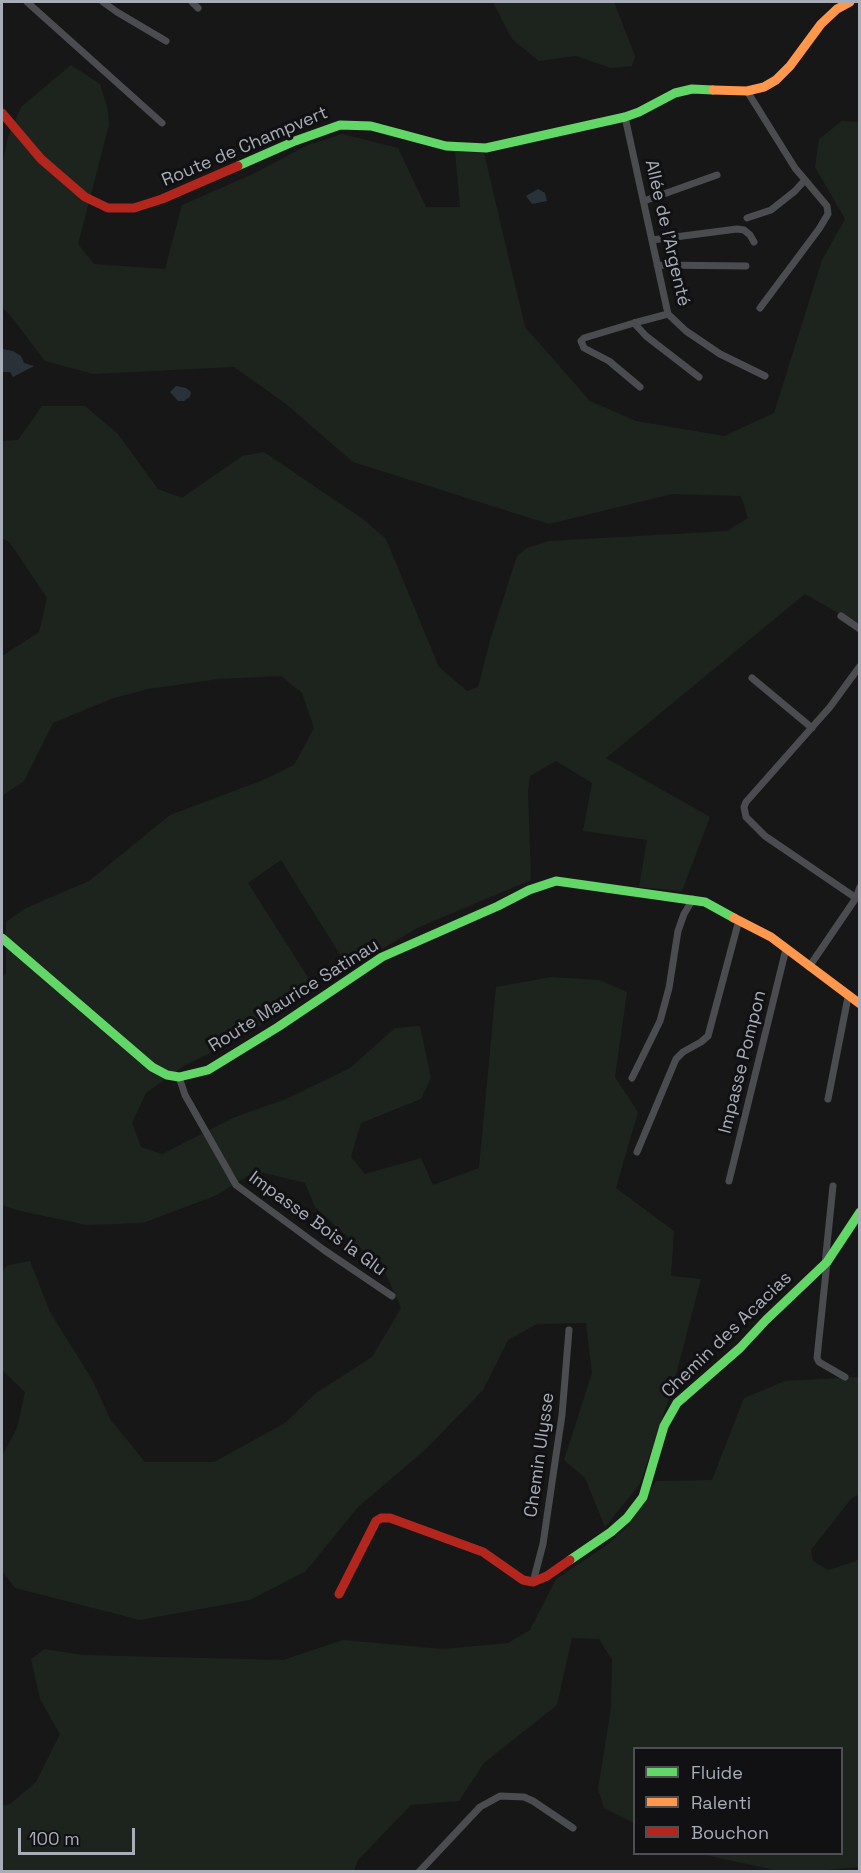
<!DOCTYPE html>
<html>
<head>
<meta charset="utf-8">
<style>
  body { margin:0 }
  #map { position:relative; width:861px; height:1873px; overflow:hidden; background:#171717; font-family:"Space Grotesk",sans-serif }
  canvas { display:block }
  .frame { position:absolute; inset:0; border:3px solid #a8adb8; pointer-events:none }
  .legend { position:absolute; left:633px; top:1747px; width:210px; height:108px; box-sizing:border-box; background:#111113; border:2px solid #4d4f55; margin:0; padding:8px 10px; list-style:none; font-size:18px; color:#a8adb8 }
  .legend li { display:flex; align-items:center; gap:12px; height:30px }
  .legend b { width:30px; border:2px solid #4d4f55 }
  .scale { position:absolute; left:18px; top:1828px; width:117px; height:27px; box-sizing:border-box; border:3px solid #a8adb8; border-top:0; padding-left:8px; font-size:18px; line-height:21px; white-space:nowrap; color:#a8adb8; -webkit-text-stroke:4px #111113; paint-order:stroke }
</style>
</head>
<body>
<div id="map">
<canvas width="861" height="1873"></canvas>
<div class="frame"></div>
<ul class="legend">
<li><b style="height:8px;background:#63d668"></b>Fluide</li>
<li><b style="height:8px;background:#ff974d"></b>Ralenti</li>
<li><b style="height:8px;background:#b3261e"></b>Bouchon</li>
</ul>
<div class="scale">100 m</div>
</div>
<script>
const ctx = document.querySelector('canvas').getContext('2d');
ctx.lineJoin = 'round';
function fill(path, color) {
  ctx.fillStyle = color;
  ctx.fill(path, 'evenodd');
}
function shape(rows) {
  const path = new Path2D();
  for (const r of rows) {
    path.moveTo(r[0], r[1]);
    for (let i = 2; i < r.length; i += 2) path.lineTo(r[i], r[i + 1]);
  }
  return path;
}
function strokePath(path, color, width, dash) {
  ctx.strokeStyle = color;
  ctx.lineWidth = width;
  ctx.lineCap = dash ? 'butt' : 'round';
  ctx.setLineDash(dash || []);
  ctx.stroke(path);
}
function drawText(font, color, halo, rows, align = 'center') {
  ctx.font = font + ' "Space Grotesk",sans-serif';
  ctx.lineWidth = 6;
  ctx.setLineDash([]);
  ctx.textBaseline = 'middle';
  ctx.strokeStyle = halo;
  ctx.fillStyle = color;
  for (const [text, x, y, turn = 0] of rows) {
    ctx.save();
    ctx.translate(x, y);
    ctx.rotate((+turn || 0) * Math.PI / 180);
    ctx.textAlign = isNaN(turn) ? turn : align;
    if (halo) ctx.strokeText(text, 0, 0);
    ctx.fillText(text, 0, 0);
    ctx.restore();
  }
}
fill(shape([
  [493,2,614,2,635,56,632,66,611,68,576,56,539,61,512,39],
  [71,65,100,84,108,110,109,125,78,244,94,264,165,269,182,205,255,173,308,145,342,134,398,148,426,207,460,207,455,151,484,153,525,327,590,401,636,421,724,436,774,413,822,260,845,219,815,167,819,139,842,121,859,122,859,625,805,594,606,758,710,817,682,891,639,887,647,840,583,831,592,783,556,761,530,776,528,791,531,880,417,928,349,969,281,860,248,883,316,990,234,1042,187,1064,146,1093,132,1123,141,1147,162,1154,235,1117,286,1099,350,1068,395,1028,420,1026,431,1078,421,1099,361,1123,351,1157,365,1174,421,1158,433,1185,479,1168,496,987,552,977,599,980,627,992,615,1077,638,1112,616,1188,674,1231,671,1276,701,1279,673,1386,640,1484,605,1527,585,1478,564,1460,592,1373,586,1323,537,1324,508,1340,483,1390,425,1450,358,1507,306,1571,250,1600,140,1620,15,1588,2,1571,2,1456,17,1428,25,1392,2,1370,2,1271,8,1265,30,1261,50,1312,93,1381,110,1419,145,1462,214,1462,285,1423,316,1393,372,1357,401,1308,384,1270,315,1207,305,1183,256,1171,217,1195,143,1223,86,1225,16,1210,2,1205,2,978,6,973,6,922,26,908,89,881,170,815,261,781,294,765,314,728,302,693,281,676,219,679,148,689,111,699,53,723,24,781,2,796,2,656,39,632,47,598,10,543,2,538,2,441,18,440,42,406,85,406,118,434,158,489,182,498,242,456,264,452,363,519,386,539,439,667,467,691,478,687,491,637,517,556,527,548,549,541,727,531,748,518,741,496,672,494,549,524,353,462,286,404,234,367,93,374,45,361,10,315,2,308,2,166,8,137,21,107],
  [859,1377,859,1494,851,1499,811,1550,813,1561,828,1570,856,1561,859,1558,859,1867,815,1871,779,1871,701,1854,842,1854,842,1748,634,1748,634,1823,604,1808,598,1789,611,1708,612,1660,599,1639,572,1638,557,1705,484,1763,459,1801,411,1805,358,1860,354,1871,2,1872,2,1806,10,1804,36,1782,60,1734,40,1699,31,1659,45,1649,82,1655,283,1660,343,1640,443,1649,508,1643,530,1630,556,1579,607,1545,628,1526,656,1481,712,1480,744,1398,785,1381]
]), '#1d241e');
fill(shape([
  [538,189,545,193,547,201,532,204,526,196],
  [2,349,13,351,21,356,24,363,34,366,13,377,10,372,2,372],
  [176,386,186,388,191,392,190,397,184,401,178,401,170,392]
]), '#2a3239');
strokePath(shape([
  [27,2,162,123],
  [103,2,117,12,166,41],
  [192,2,198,8],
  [747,91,795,168,827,206,828,214,819,229,760,308],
  [625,117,668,314,686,331,720,354,765,376],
  [644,201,717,175],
  [747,218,771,210,795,191,804,181],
  [652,240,737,229,744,230,750,235,754,242],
  [657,265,746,266],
  [634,323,646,336,699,377],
  [640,387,609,361,584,348,581,341,584,338,634,323,668,314],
  [841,616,860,629],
  [752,678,812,728],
  [856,898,765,836,746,817,744,807,746,802,830,707,860,666],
  [809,967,856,898,860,887],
  [179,1077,185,1095,236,1185,324,1250,392,1296],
  [632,1078,660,1021,669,988,678,931,684,914,693,899],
  [828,1099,848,997],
  [637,1152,676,1059,683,1052,701,1042,708,1036,739,920],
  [729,1181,786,949],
  [827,1262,817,1358,819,1362,845,1377],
  [825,1264,833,1186],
  [533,1582,543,1544,555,1462,562,1415,569,1330],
  [419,1872,480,1807,500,1796,524,1797,533,1801,573,1828]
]), '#4b4c50', 7);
strokePath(shape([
  [238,166,295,141,340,125,371,126,446,146,486,148,625,117,639,112,675,93,692,89,713,90],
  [2,938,152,1067,167,1075,179,1077,208,1070,278,1027,382,957,498,906,529,890,556,881,705,902,734,918],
  [570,1560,611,1532,627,1518,643,1497,664,1426,677,1403,740,1348,766,1320,827,1262,860,1212]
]), '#63d668', 9);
strokePath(shape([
  [713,90,747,91,764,87,776,80,790,66,821,24,837,9,850,2],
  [734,918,771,937,860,1004]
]), '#ff974d', 9);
strokePath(shape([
  [2,113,41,159,85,197,108,208,134,208,162,199,238,166],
  [339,1594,376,1521,381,1518,390,1518,483,1552,523,1580,533,1582,547,1576,570,1560]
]), '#b3261e', 9);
drawText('18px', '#a8adb8', '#111113', [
  ["Route de Champvert",245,147,-23],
  ["Allée de l'Argenté",667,233,77],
  ["Route Maurice Satinau",294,996,-32],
  ["Impasse Pompon",743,1062,-76],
  ["Impasse Bois la Glu",317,1224,36],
  ["Chemin des Acacias",727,1335,-44],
  ["Chemin Ulysse",540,1455,-82]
]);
</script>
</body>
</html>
